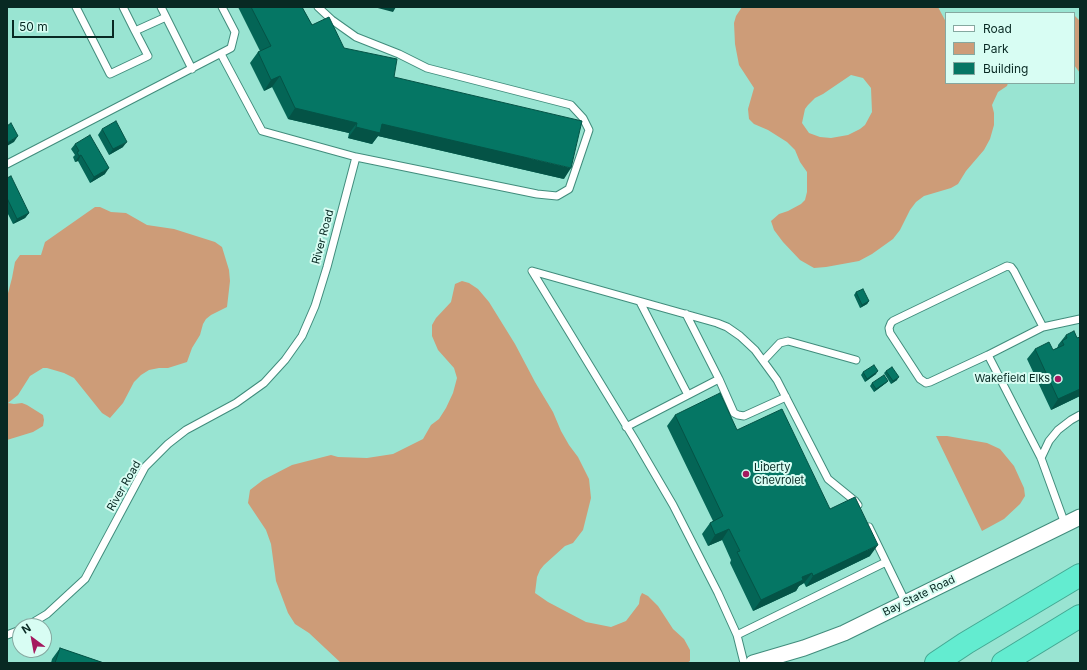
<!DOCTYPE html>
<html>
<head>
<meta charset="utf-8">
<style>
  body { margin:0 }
  #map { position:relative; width:1087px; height:670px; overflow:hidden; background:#99e4d2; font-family:Inter,sans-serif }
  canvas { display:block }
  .frame { position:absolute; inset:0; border:8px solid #082923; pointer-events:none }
  .legend { position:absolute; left:945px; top:12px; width:130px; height:72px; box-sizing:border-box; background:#d8fdf3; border:1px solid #85a8a0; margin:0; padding:5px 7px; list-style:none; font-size:12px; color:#082923 }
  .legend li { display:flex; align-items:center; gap:8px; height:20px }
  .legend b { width:20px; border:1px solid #85a8a0 }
  .north { position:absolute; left:12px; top:618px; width:40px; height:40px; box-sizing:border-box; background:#d8fdf3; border:1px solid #85a8a0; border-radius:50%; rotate:328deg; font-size:11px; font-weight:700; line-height:16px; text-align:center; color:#082923 }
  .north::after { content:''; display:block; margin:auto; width:14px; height:18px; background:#a4195f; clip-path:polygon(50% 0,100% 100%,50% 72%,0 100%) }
  .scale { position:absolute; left:12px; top:20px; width:102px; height:18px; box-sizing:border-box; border:2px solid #082923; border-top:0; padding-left:5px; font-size:12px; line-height:14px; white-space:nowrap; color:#082923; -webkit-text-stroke:3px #d8fdf3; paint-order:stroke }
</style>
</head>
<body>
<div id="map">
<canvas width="1087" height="670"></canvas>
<div class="frame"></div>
<ul class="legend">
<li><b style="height:5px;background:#fff"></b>Road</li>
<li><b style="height:11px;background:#cd9c78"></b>Park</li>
<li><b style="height:11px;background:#057664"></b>Building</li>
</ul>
<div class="north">N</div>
<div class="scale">50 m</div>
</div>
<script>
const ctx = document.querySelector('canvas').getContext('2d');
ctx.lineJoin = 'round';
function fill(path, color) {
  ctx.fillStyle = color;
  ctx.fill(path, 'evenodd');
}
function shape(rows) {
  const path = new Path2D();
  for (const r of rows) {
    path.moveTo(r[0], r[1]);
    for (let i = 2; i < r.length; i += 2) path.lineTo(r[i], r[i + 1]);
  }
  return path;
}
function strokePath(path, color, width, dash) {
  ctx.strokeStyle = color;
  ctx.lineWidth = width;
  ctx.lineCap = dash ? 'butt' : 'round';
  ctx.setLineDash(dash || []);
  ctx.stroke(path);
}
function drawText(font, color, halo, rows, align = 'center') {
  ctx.font = font + ' Inter,sans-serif';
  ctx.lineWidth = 4;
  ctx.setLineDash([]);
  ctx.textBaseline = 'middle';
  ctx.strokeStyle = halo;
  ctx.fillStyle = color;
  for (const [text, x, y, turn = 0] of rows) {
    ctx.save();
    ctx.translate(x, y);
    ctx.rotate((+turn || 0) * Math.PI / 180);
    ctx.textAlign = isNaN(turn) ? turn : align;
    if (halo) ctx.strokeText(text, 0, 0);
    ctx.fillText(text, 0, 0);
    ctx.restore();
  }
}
fill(shape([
  [742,7,938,7,946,22,946,83,1008,83,1007,86,998,92,992,105,994,113,994,125,990,139,984,150,966,171,958,184,951,188,924,196,916,202,910,210,900,230,893,239,872,254,859,261,826,267,814,268,800,260,783,242,774,230,771,221,779,214,788,211,801,204,805,200,807,192,807,172,800,162,795,150,787,142,768,130,754,124,749,119,748,109,754,88,739,65,735,44,734,23,736,16],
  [851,75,863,78,871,88,872,112,865,125,860,129,848,135,831,138,820,137,809,133,802,123,805,109,808,105,815,98,823,94],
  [1074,15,1080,21,1080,73,1074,65],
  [95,207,100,207,111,212,126,213,147,225,174,229,215,242,222,247,229,270,230,281,227,307,211,315,206,319,203,324,200,335,192,348,187,362,168,368,159,368,149,370,141,375,134,382,123,403,110,418,102,413,74,378,64,373,47,368,43,368,30,376,18,395,8,403,14,404,22,403,27,405,43,415,44,420,43,426,33,432,7,440,7,297,12,278,15,262,20,255,41,255,45,242],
  [462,281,469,283,478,289,489,302,515,344,535,382,553,412,561,431,569,445,578,457,589,479,591,498,583,530,573,543,565,546,544,565,540,570,537,577,535,593,548,602,586,622,611,627,626,621,639,604,640,597,642,593,648,596,658,606,673,629,684,639,690,650,690,661,687,663,341,663,309,633,295,624,288,613,276,581,271,544,266,530,248,503,250,490,263,480,292,465,331,455,338,457,367,458,393,454,423,439,431,425,439,419,446,408,453,393,457,378,454,368,438,350,432,336,432,325,436,318,451,302,455,284],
  [936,436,947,436,987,443,1000,449,1014,466,1024,488,1025,496,1020,504,1004,519,982,531]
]), '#cd9c78');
const service = shape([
  [76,7,110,74,148,56,135,31,166,17],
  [123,7,135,31],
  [161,7,192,69],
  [318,7,332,20,356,37,399,54,427,68,571,105,583,118,589,130,569,189,557,196,537,194,356,157],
  [7,164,231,48,235,32,222,7],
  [640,302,688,395],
  [686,314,719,379,734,413,738,415,744,416,786,397],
  [988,355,1043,327],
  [764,360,780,343,788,341,856,360],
  [626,427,719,379],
  [1041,458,1049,441,1058,430,1071,420,1080,415],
  [1065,524,1041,458,988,355,930,382,926,383,920,379,890,333,889,328,891,323,893,321,1007,266,1011,267,1014,271,1043,327,1080,319],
  [869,527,906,603],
  [27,626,47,614,85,579,145,467,168,444,186,430,236,403,264,383,285,360,302,336,315,306,327,267,356,157,262,131,221,54],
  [7,635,20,630],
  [737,635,886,562],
  [744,663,737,635,718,593,673,505,635,440,532,271,717,323,727,327,740,336,755,350,777,380,828,479,855,501,858,505]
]);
const minor = shape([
  [753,663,804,648,844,633,1080,517]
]);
const motorway = shape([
  [936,663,966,643,1080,575],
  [1003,663,1080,616]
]);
strokePath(service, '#418c7c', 9);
strokePath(minor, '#418c7c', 17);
strokePath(motorway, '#43a893', 24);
strokePath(service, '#fff', 7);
strokePath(minor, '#fff', 15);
strokePath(motorway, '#63ecd0', 22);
fill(shape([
  [238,7,302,7,312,25,344,48,564,179,378,136,372,144,348,138,349,133,288,119,272,87,264,91,250,63,258,52,260,51],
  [102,129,123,147,109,155,98,135],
  [75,144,105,174,90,183,78,161,75,162,73,157,75,155,71,149],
  [7,178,29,213,25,218,13,224,7,212],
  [856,292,869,301,867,304,860,308,854,295],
  [1066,335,1077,338,1080,337,1080,396,1051,410,1027,359,1035,349,1053,350,1057,348,1058,346,1058,345],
  [886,371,897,380,891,384,884,373],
  [863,372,876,374,865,382,861,375],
  [888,381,886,383,874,392,870,386,872,383],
  [675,415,737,430,830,509,870,556,806,587,804,583,799,586,796,591,753,611,730,563,731,560,722,540,708,546,702,534,710,523,713,521,667,426],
  [60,648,104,663,51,663,52,659]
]), '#046556');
fill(shape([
  [374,7,396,7,393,12],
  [280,76,272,87,264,91,271,80],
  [295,108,357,123,349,133,288,119],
  [382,124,571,168,564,179,378,136,372,144,348,138,356,127],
  [18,136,14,142,7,146,7,143],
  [127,142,123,147,109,155,113,149],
  [81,155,78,161,75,162,79,156],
  [109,168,105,174,90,183,94,177],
  [29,213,25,218,13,224,17,219],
  [869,301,867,304,860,308,862,305],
  [878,371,876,374,865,382,867,379],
  [899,377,897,380,891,384,893,381],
  [888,381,886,383,874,392,876,389],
  [1080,389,1080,396,1051,410,1058,399],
  [729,529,722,540,708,546,715,535],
  [878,545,870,556,806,587,813,576],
  [812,573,804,583,799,586,796,591,753,611,761,600,802,577]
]), '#045346');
const building = shape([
  [251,7,302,7,312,25,329,17,344,48,397,59,394,77,582,121,571,168,382,124,380,133,356,127,357,123,295,108,280,76,271,80,258,52,271,46,251,7],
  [116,121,127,142,113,149,102,129,116,121],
  [11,123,18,136,7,143,7,126,11,123],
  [90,135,109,168,94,177,81,155,79,156,77,152,79,151,75,144,90,135],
  [11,176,29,213,17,219,7,198,7,178,11,176],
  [863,289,869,301,862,305,856,292,863,289],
  [1074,331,1077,338,1080,337,1080,389,1058,399,1035,349,1049,342,1053,350,1064,345,1062,341,1067,338,1066,335,1074,331],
  [874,365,878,371,867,379,863,372,874,365],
  [892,367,899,377,893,381,886,371,892,367],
  [884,375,888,381,876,389,872,383,884,375],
  [720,393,737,430,782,409,830,509,855,497,878,545,813,576,812,573,802,577,803,580,761,600,737,552,740,551,729,529,715,535,710,523,723,516,675,415,720,393],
  [60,648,104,663,55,663,60,648]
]);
fill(building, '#057664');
strokePath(building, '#045346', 1);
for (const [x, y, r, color] of [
  [1058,379,4,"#a4195f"],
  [746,474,4,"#a4195f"]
]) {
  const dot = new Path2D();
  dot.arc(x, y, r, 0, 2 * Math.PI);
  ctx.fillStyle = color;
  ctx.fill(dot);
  strokePath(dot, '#d8fdf3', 1.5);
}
drawText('11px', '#082923', '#d8fdf3', [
  ["River Road",323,237,-75],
  ["River Road",124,486,-60],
  ["Bay State Road",919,596,-26]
]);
drawText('11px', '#082923', '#d8fdf3', [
  ["Wakefield Elks",1050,379],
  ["Liberty",754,468,"left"],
  ["Chevrolet",754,481,"left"]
], 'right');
</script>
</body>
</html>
